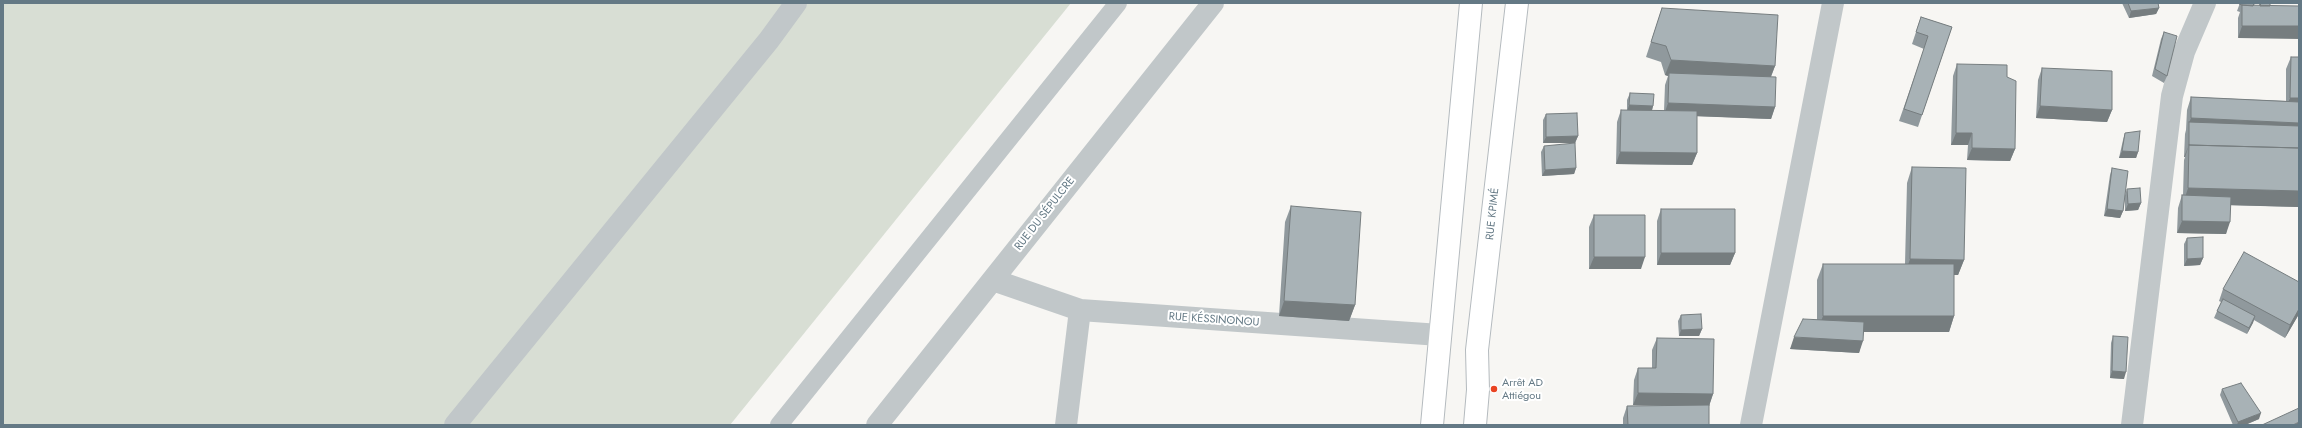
<!DOCTYPE html>
<html>
<head>
<meta charset="utf-8">
<style>
  body { margin:0 }
  #map { position:relative; width:2302px; height:428px; overflow:hidden; background:#f7f6f3; font-family:Jost,sans-serif }
  canvas { display:block }
  .frame { position:absolute; inset:0; border:4px solid #647985; pointer-events:none }
</style>
</head>
<body>
<div id="map">
<canvas width="2302" height="428"></canvas>
<div class="frame"></div>
</div>
<script>
const ctx = document.querySelector('canvas').getContext('2d');
ctx.lineJoin = 'round';
function fill(path, color) {
  ctx.fillStyle = color;
  ctx.fill(path, 'evenodd');
}
function shape(rows) {
  const path = new Path2D();
  for (const r of rows) {
    path.moveTo(r[0], r[1]);
    for (let i = 2; i < r.length; i += 2) path.lineTo(r[i], r[i + 1]);
  }
  return path;
}
function strokePath(path, color, width, dash) {
  ctx.strokeStyle = color;
  ctx.lineWidth = width;
  ctx.lineCap = dash ? 'butt' : 'round';
  ctx.setLineDash(dash || []);
  ctx.stroke(path);
}
function drawText(font, color, halo, rows, align = 'center') {
  ctx.font = font + ' Jost,sans-serif';
  ctx.lineWidth = 4;
  ctx.setLineDash([]);
  ctx.textBaseline = 'middle';
  ctx.strokeStyle = halo;
  ctx.fillStyle = color;
  for (const [text, x, y, turn = 0] of rows) {
    ctx.save();
    ctx.translate(x, y);
    ctx.rotate((+turn || 0) * Math.PI / 180);
    ctx.textAlign = isNaN(turn) ? turn : align;
    if (halo) ctx.strokeText(text, 0, 0);
    ctx.fillText(text, 0, 0);
    ctx.restore();
  }
}
fill(shape([
  [3,3,1071,3,730,425,3,425]
]), '#d8ded4');
const secondary = shape([
  [1432,425,1471,3],
  [1475,425,1478,390,1477,350,1517,3]
]);
strokePath(secondary, '#b4babe', 24);
strokePath(shape([
  [779,425,1118,3]
]), '#c1c7c9', 18);
strokePath(shape([
  [993,280,1080,310,1440,335],
  [455,425,769,40,796,3],
  [877,425,1213,3],
  [1066,425,1080,310],
  [1751,425,1833,3],
  [2132,425,2172,96,2184,52,2205,3]
]), '#c1c7c9', 22);
strokePath(secondary, '#fff', 22);
fill(shape([
  [2122,3,2158,3,2159,8,2156,14,2129,18],
  [2240,3,2255,3,2254,6,2259,6,2259,3,2270,3,2238,38,2238,18,2240,12,2237,11],
  [1662,8,1775,66,1771,77,1775,107,1771,119,1697,116,1697,153,1692,165,1616,164,1617,122,1621,110,1627,110,1627,100,1630,93,1653,106,1652,111,1664,111,1665,85,1668,76,1665,75,1661,62,1646,57],
  [1921,17,1952,27,1918,127,1899,121,1924,49,1912,44],
  [2164,32,2167,76,2164,83,2152,76,2161,39],
  [2291,57,2299,57,2299,207,2231,205,2226,234,2177,233,2178,208,2182,195,2183,195,2184,160,2185,157,2184,157,2185,134,2186,130,2187,110,2191,97,2286,101,2286,69],
  [1957,64,2007,77,2015,149,2010,161,1967,160,1968,145,1951,145,1953,76],
  [2042,68,2112,110,2107,122,2036,118,2038,80],
  [1546,114,1578,136,1575,143,1543,143,1543,120],
  [2125,133,2138,152,2136,158,2119,158,2123,140],
  [1544,146,1576,168,1574,174,1542,176,1541,152],
  [1912,167,1964,260,1958,275,1954,275,1954,316,1949,332,1864,332,1859,353,1790,349,1817,320,1817,280,1823,264,1905,264,1907,183],
  [2112,168,2125,195,2127,189,2141,203,2138,210,2125,211,2125,197,2123,211,2120,218,2104,216,2110,175],
  [1291,206,1355,305,1349,321,1279,316,1285,222],
  [1661,209,1735,253,1730,265,1657,265,1657,221],
  [1594,215,1641,269,1589,269,1589,227],
  [2187,238,2203,258,2200,265,2184,266,2184,244],
  [2299,282,2299,314,2285,338,2254,320,2247,334,2214,318,2221,302,2219,301,2223,289],
  [1681,315,1702,329,1699,336,1679,336,1678,321],
  [2113,336,2124,379,2110,378,2111,343],
  [1657,338,1713,394,1709,406,1709,425,1623,425,1623,418,1627,406,1666,405,1633,405,1634,380,1638,368,1652,368,1652,350],
  [2222,389,2259,419,2245,425,2233,425,2220,395]
]), '#90999d');
fill(shape([
  [2159,8,2156,14,2129,18,2131,11],
  [2242,26,2299,26,2299,39,2238,38],
  [1671,60,1775,66,1769,81,1669,73,1668,76,1665,75],
  [2290,98,2299,98,2299,110,2285,110],
  [1668,103,1775,107,1771,119,1664,115],
  [1629,105,1653,106,1651,113,1627,112],
  [2040,106,2112,110,2107,122,2036,118],
  [2191,118,2299,123,2299,135,2189,123],
  [1956,133,1972,133,1968,145,1951,145],
  [1578,136,1575,143,1543,143,1546,137],
  [2189,145,2185,157,2184,157],
  [1972,148,2015,149,2010,161,1967,160],
  [2122,151,2138,152,2136,158,2119,158],
  [1620,152,1697,153,1692,165,1616,164],
  [1576,168,1574,174,1542,176,1545,170],
  [2188,188,2299,191,2299,207,2183,204],
  [2141,203,2138,210,2125,211,2128,204],
  [2107,209,2123,211,2120,218,2104,216],
  [2182,221,2230,222,2226,234,2177,233],
  [1661,253,1735,253,1730,265,1657,265],
  [1594,257,1645,257,1641,269,1589,269],
  [2203,258,2200,265,2184,266,2187,259],
  [1910,259,1964,260,1958,275,1905,274],
  [1284,301,1355,305,1349,321,1279,316],
  [2299,309,2299,314,2285,338,2290,325],
  [1823,316,1954,316,1949,332,1817,332],
  [2255,316,2253,323,2247,334,2249,328],
  [1702,329,1699,336,1679,336,1681,330],
  [1794,337,1863,341,1859,353,1790,349],
  [2112,371,2126,372,2124,379,2110,378],
  [1638,393,1713,394,1709,406,1633,405],
  [2261,413,2259,419,2245,425,2237,425,2238,422],
  [2299,422,2299,425,2293,425]
]), '#767d7f');
const building = shape([
  [2128,3,2158,3,2159,8,2131,11,2128,3],
  [2240,3,2254,3,2253,6,2242,5,2239,4,2240,3],
  [2261,3,2270,3,2270,6,2260,6,2261,3],
  [2242,5,2299,6,2299,26,2242,26,2242,5],
  [1662,8,1778,15,1775,66,1671,60,1666,46,1651,42,1662,8],
  [1921,17,1952,27,1922,115,1904,109,1928,36,1916,32,1921,17],
  [2164,32,2177,36,2167,76,2155,69,2164,32],
  [2291,57,2299,57,2299,98,2290,98,2291,57],
  [1957,64,2007,65,2007,77,2016,81,2015,149,1972,148,1972,133,1956,133,1957,64],
  [2042,68,2112,71,2112,110,2040,106,2042,68],
  [1669,73,1776,77,1775,107,1668,103,1669,73],
  [1630,93,1654,94,1653,106,1629,105,1630,93],
  [2191,97,2299,102,2299,123,2191,118,2191,97],
  [1621,110,1697,111,1697,153,1620,152,1621,110],
  [1577,113,1578,136,1546,137,1546,114,1577,113],
  [2189,122,2299,126,2299,148,2189,145,2189,122],
  [2140,131,2138,152,2122,151,2125,133,2140,131],
  [1575,143,1576,168,1545,170,1544,146,1575,143],
  [2189,145,2299,148,2299,191,2188,188,2189,145],
  [1912,167,1966,168,1964,260,1910,259,1912,167],
  [2112,168,2128,171,2123,211,2107,209,2112,168],
  [2140,188,2141,203,2128,204,2127,189,2140,188],
  [2182,195,2231,197,2230,222,2182,221,2182,195],
  [1291,206,1361,212,1355,305,1284,301,1291,206],
  [1661,209,1735,209,1735,253,1661,253,1661,209],
  [1594,215,1645,215,1645,257,1594,257,1594,215],
  [2203,237,2203,258,2187,259,2187,238,2203,237],
  [2244,252,2299,282,2299,309,2290,325,2223,289,2244,252],
  [1823,264,1954,264,1954,316,1823,316,1823,264],
  [2223,299,2255,316,2249,328,2217,311,2223,299],
  [1701,314,1702,329,1681,330,1681,315,1701,314],
  [1803,319,1864,322,1863,341,1794,337,1803,319],
  [2113,336,2128,337,2126,372,2112,371,2113,336],
  [1657,338,1714,339,1713,394,1638,393,1638,368,1656,368,1657,338],
  [2241,383,2261,413,2238,422,2222,389,2241,383],
  [1709,405,1709,425,1628,425,1627,406,1709,405],
  [2299,408,2299,422,2293,425,2262,425,2299,408]
]);
fill(building, '#a8b2b6');
strokePath(building, '#767d7f', 1);
for (const [x, y, r, color] of [
  [1494,389,4,"#e94321"]
]) {
  const dot = new Path2D();
  dot.arc(x, y, r, 0, 2 * Math.PI);
  ctx.fillStyle = color;
  ctx.fill(dot);
  strokePath(dot, '#fff', 1.5);
}
drawText('11px', '#647985', '#fff', [
  ["RUE DU SÉPULCRE",1045,214,-52],
  ["RUE KPIMÉ",1493,214,-84],
  ["RUE KÉSSINONOU",1214,320,4]
]);
drawText('11px', '#647985', '#fff', [
  ["Arrêt AD",1502,383],
  ["Attiégou",1502,396]
], 'left');
</script>
</body>
</html>
